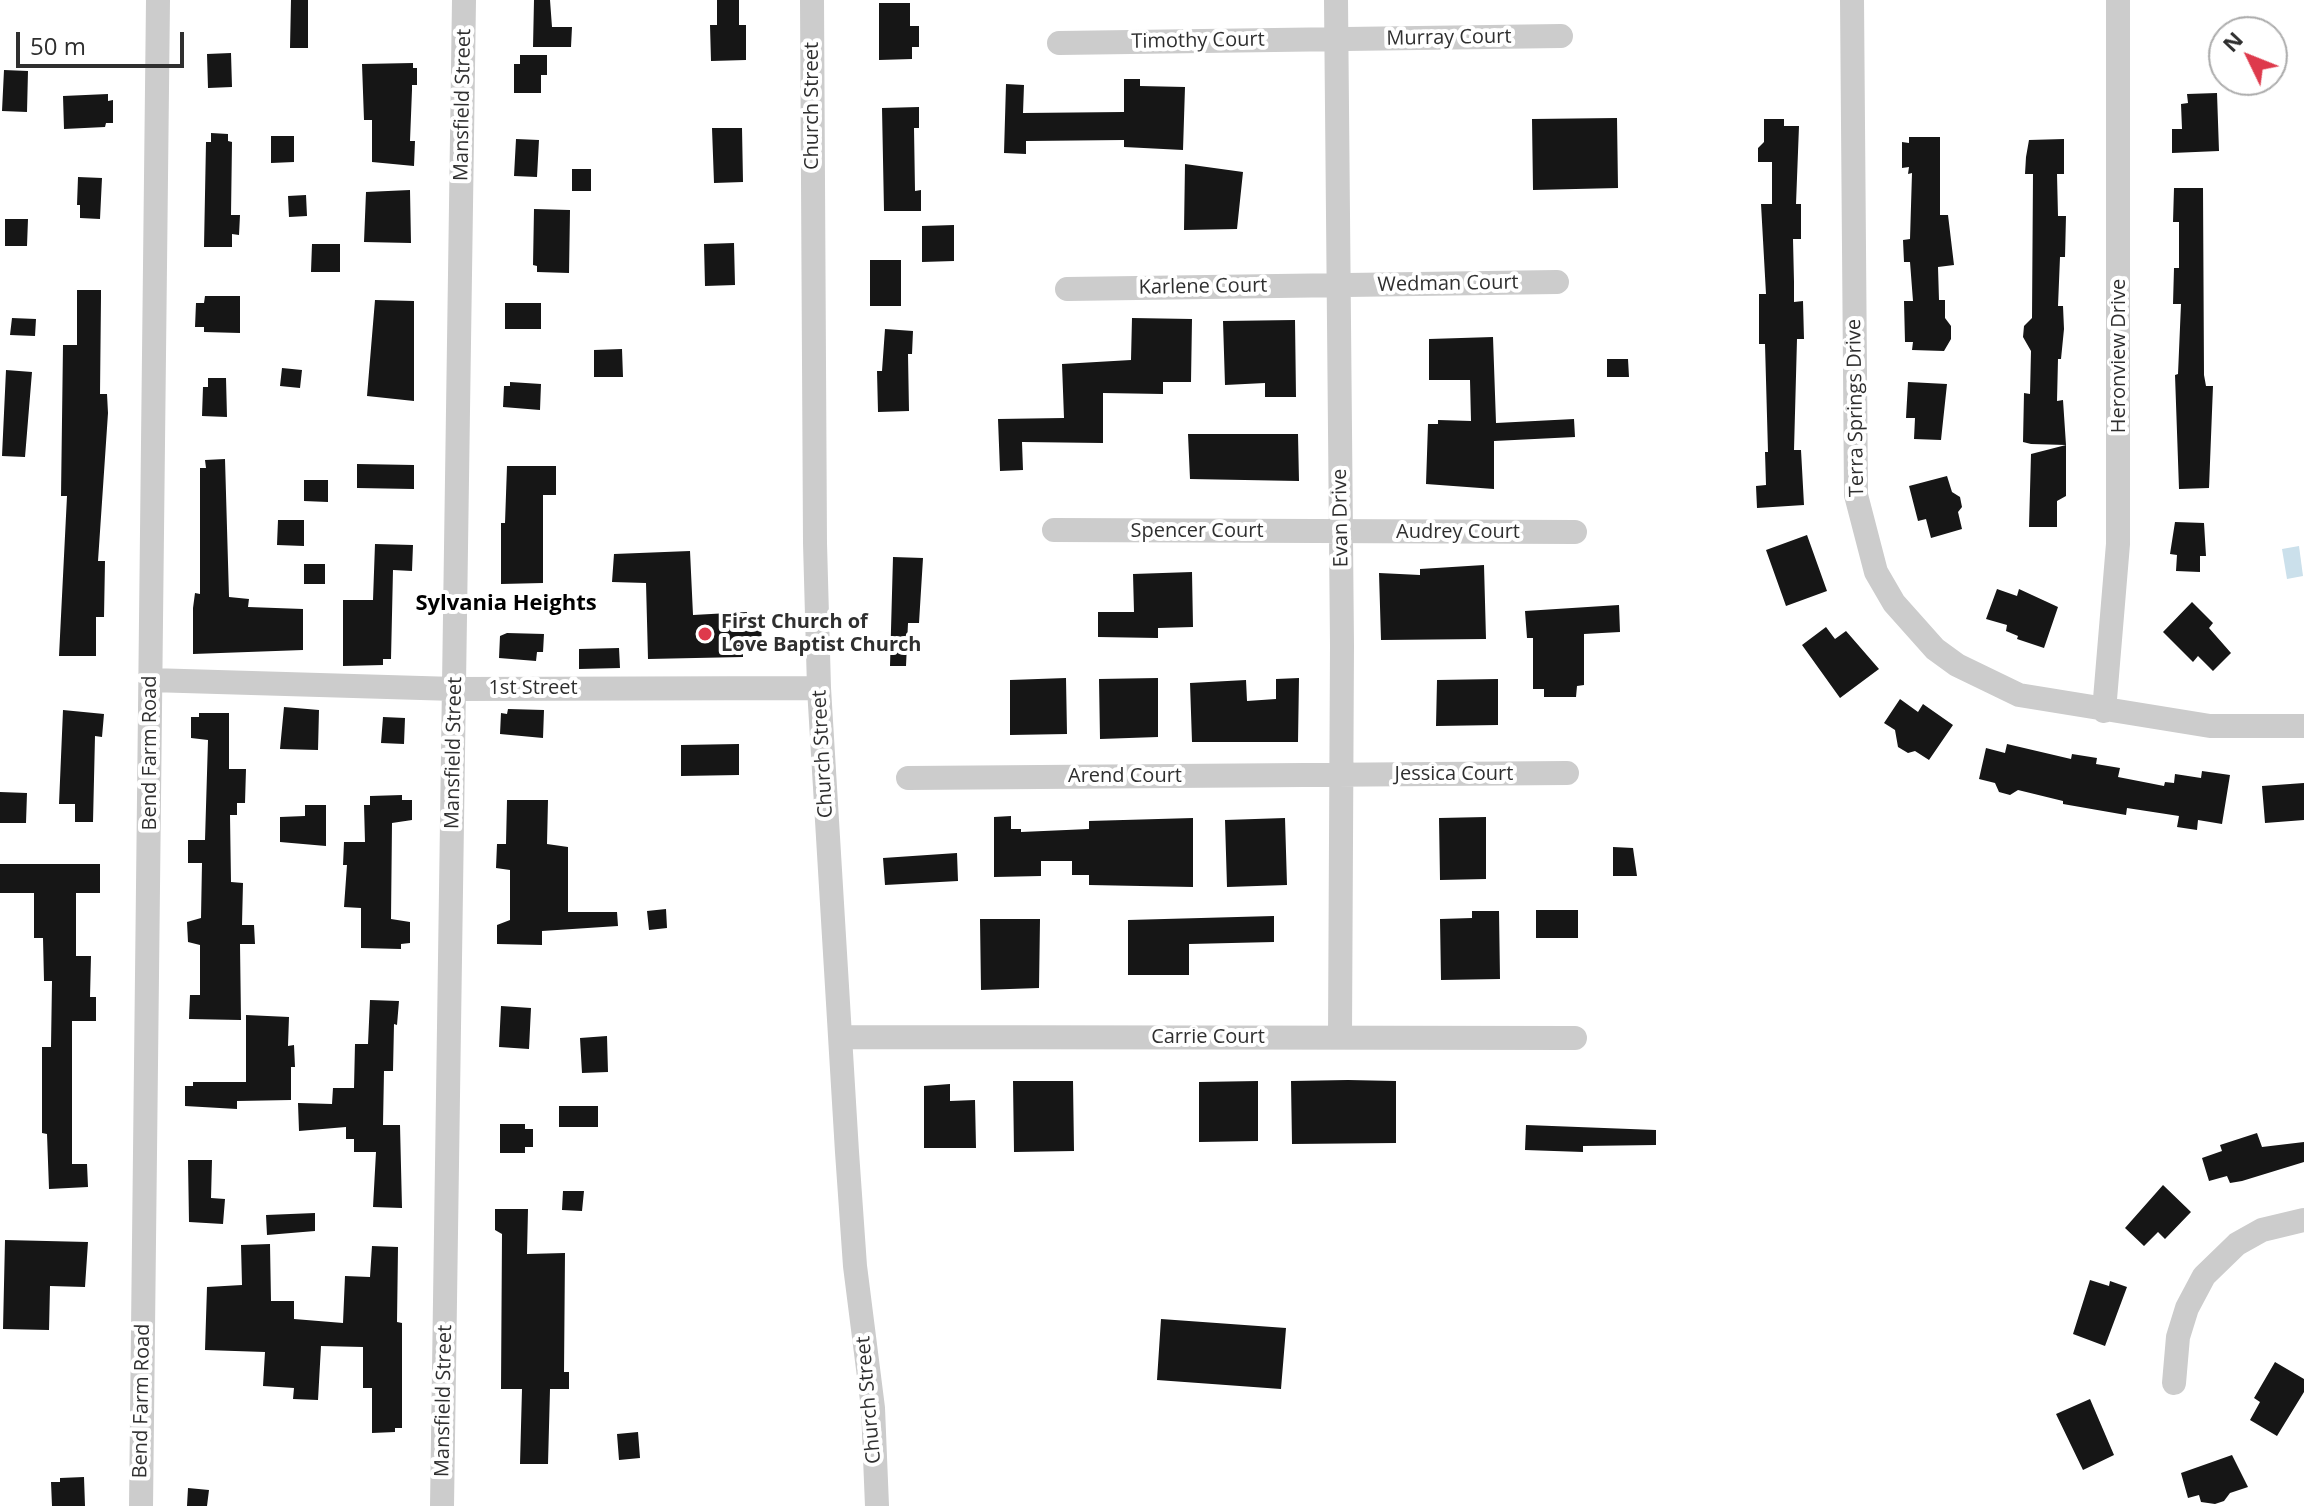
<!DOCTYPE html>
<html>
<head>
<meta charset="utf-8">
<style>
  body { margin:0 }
  #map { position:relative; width:2304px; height:1506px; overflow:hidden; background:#fff; font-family:"Open Sans",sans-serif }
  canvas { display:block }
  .north { position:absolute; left:2208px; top:16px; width:80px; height:80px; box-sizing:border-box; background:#fff; border:2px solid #acacac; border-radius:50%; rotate:313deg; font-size:22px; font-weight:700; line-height:32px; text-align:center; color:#2f2f2f }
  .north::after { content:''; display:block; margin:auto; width:28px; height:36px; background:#de3a4c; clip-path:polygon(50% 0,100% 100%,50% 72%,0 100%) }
  .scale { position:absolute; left:16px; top:32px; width:168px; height:36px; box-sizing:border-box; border:4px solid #2f2f2f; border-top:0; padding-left:10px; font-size:24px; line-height:28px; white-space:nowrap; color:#2f2f2f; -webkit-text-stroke:6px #fff; paint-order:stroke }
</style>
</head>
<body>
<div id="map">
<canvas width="2304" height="1506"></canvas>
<div class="north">N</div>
<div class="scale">50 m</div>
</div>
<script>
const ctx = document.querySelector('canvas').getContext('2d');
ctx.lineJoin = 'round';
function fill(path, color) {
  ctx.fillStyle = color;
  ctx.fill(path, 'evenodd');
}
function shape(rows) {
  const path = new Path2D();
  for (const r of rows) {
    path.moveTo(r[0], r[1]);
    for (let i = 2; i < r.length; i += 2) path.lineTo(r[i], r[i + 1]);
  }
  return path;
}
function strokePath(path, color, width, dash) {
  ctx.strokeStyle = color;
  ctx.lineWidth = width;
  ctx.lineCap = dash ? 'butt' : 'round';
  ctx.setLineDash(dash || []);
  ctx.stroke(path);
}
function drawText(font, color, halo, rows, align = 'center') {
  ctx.font = font + ' "Open Sans",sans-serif';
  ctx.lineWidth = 8;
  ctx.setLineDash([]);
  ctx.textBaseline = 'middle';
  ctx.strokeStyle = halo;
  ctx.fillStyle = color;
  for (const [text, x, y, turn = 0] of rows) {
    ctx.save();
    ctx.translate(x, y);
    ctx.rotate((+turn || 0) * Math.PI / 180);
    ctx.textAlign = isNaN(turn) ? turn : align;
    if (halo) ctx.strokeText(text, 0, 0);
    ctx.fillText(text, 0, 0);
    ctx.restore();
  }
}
fill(shape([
  [2299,546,2303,576,2287,579,2282,549]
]), '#cbe0eb');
fill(shape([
  [291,0,308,0,308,48,290,48],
  [534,0,550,0,552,27,572,27,571,47,533,47],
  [717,0,739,0,739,25,746,25,746,60,711,61,710,25,717,25],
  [879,3,910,3,910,26,919,26,919,47,912,47,912,59,879,60],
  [231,53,232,87,208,88,207,54],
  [520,55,547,55,547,75,541,75,541,93,514,93,514,64,520,64],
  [413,63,413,68,417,68,417,85,412,85,412,90,410,141,415,141,414,166,372,162,372,120,364,120,362,64],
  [4,70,28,71,27,112,2,111],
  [1124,79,1140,79,1140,86,1185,87,1183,150,1124,147,1124,140,1026,141,1026,154,1004,153,1006,84,1024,85,1023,113,1124,112],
  [2217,93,2219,151,2172,153,2172,129,2182,129,2181,104,2188,103,2187,94],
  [108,94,108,101,113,100,113,123,106,123,105,127,64,129,63,96],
  [919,107,919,128,914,128,915,191,921,190,921,211,884,211,882,108],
  [1617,118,1618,188,1533,190,1532,119],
  [1764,119,1784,119,1784,126,1799,126,1796,204,1801,204,1801,239,1793,239,1794,282,1794,302,1803,301,1804,339,1797,339,1794,450,1801,450,1804,505,1757,508,1756,486,1766,485,1765,452,1768,452,1765,344,1759,344,1759,294,1766,294,1761,204,1772,204,1772,162,1758,162,1758,148,1764,142],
  [712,128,742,128,743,182,714,183],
  [211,133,228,134,228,141,232,142,231,215,240,215,239,235,232,234,232,247,204,247,206,142,211,142],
  [271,136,294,136,294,162,271,163],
  [1909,137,1940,137,1940,215,1948,215,1954,265,1938,267,1939,300,1945,300,1945,318,1951,326,1951,339,1944,351,1912,350,1913,342,1905,342,1904,301,1913,301,1910,262,1904,262,1903,240,1910,239,1912,173,1908,174,1909,167,1902,168,1902,142,1909,143],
  [516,139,539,140,537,177,514,176],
  [2064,139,2064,174,2057,174,2058,216,2066,216,2065,257,2060,257,2058,306,2063,306,2064,329,2061,359,2058,359,2057,401,2063,400,2066,445,2031,444,2023,442,2024,393,2030,394,2031,351,2023,337,2024,326,2032,318,2033,174,2025,174,2026,157,2029,140],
  [1185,164,1243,172,1237,229,1184,230],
  [572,169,591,169,591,191,572,191],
  [78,177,102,178,100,219,80,218,80,205,77,205],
  [2174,188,2203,188,2204,375,2206,386,2213,386,2209,488,2179,489,2175,375,2178,374,2181,304,2173,304,2174,268,2179,268,2179,222,2173,222],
  [410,190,411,243,364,242,366,192],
  [306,195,307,216,289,217,288,196],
  [534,209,570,210,569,273,537,272,537,266,533,265],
  [5,219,28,219,27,246,5,246],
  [954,225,954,261,922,262,922,226],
  [734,243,735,285,705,286,704,244],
  [312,244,340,244,340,272,311,272],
  [870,260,901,260,901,306,870,306],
  [77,290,101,290,101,297,100,394,107,394,108,413,98,561,105,561,104,617,96,617,96,656,59,656,67,496,61,496,63,345,77,345],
  [205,296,240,296,240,333,204,332,204,327,195,327,196,303,204,303],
  [375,300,414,301,414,401,367,396],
  [505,303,541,303,541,329,505,329],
  [12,318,36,319,35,336,10,335],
  [1132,318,1192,319,1191,382,1163,382,1163,394,1103,393,1103,443,1022,442,1023,470,1000,471,998,419,1064,418,1062,364,1131,360],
  [1295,320,1296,397,1265,397,1265,383,1225,385,1223,321],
  [885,329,913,331,912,354,908,354,909,411,878,412,877,371,882,371],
  [1493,337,1496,423,1574,419,1575,437,1494,441,1494,489,1426,484,1428,424,1438,424,1438,420,1471,421,1470,380,1429,380,1429,339],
  [622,349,623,377,594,377,594,350],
  [1607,359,1628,359,1629,377,1607,377],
  [282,368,302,370,300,388,280,386],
  [6,370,32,372,25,457,2,456],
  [208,378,226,378,227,417,202,416,203,387,208,387],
  [510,382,541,384,540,410,503,407,504,386,510,386],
  [1908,382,1947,384,1941,440,1914,439,1915,418,1906,418],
  [1188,434,1298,434,1299,481,1190,479],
  [2066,445,2066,496,2057,501,2057,527,2029,527,2031,454],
  [225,459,229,597,249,599,248,607,303,609,303,650,193,654,193,608,195,593,200,594,200,468,206,468,205,460],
  [357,464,414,465,414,489,357,488],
  [507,466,556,466,556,495,543,495,543,583,501,584,501,523,505,523],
  [1947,476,1952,492,1960,497,1962,507,1958,512,1962,529,1931,538,1926,519,1918,521,1909,486],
  [304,480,328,480,328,502,304,501],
  [278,520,304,520,304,546,277,545],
  [2175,522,2204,523,2206,556,2200,556,2200,572,2176,571,2177,555,2170,554],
  [1807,535,1827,591,1786,606,1766,550],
  [375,544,413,545,412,571,393,570,391,659,383,659,383,665,343,666,343,600,373,600],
  [690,551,693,615,747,612,746,618,761,618,762,649,743,650,743,657,648,659,646,583,612,582,614,554],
  [893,557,923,558,919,623,908,623,906,666,890,666],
  [304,564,325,564,325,584,304,584],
  [1484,565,1486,639,1381,640,1379,573,1420,575,1420,569],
  [1192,572,1193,627,1158,628,1158,638,1098,637,1098,612,1134,612,1133,574],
  [1997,589,2017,596,2019,589,2058,607,2044,648,2017,639,2018,636,2006,631,2007,625,1986,619],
  [2192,602,2213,623,2209,628,2231,653,2213,671,2198,656,2193,662,2163,632],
  [1619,605,1620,632,1584,634,1584,685,1577,686,1576,697,1544,697,1544,689,1533,689,1533,638,1527,638,1525,611],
  [1826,627,1835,639,1846,631,1879,669,1840,698,1802,645],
  [507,633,544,634,543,652,537,652,536,661,499,658,500,636],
  [619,648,620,668,579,669,579,649],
  [1066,678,1067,734,1010,735,1010,680],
  [1158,678,1158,737,1100,739,1099,679],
  [1299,678,1298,742,1192,742,1190,683,1246,680,1247,701,1276,699,1276,679],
  [1498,679,1498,725,1436,726,1437,680],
  [1900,699,1918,712,1923,704,1953,725,1929,760,1915,751,1908,753,1898,747,1895,730,1884,723],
  [284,707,319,710,318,750,280,749],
  [508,709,544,710,543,738,500,734,501,713,507,714],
  [63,710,104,714,102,737,95,736,93,822,75,822,75,804,59,804],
  [199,713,229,713,229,769,246,769,245,803,237,803,237,815,230,815,231,882,243,883,242,925,254,925,255,944,240,944,241,1020,189,1019,190,995,200,995,200,945,188,942,187,922,201,918,202,863,188,863,188,840,205,840,208,740,191,738,191,717,199,717],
  [383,717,405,718,404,744,381,743],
  [739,744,739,775,681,776,681,745],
  [2007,744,2071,759,2072,754,2097,758,2096,764,2120,768,2118,777,2164,786,2165,782,2174,783,2175,774,2201,778,2202,771,2230,775,2222,824,2198,820,2197,830,2177,827,2179,816,2127,808,2126,815,2063,804,2063,801,2018,790,2010,795,1999,792,1995,783,1979,779,1986,748,2005,753],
  [2304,783,2304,820,2265,823,2262,786],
  [0,792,27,793,26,823,0,823],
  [402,795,402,800,412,800,412,820,392,823,391,919,410,922,410,943,401,944,401,949,361,948,361,908,344,907,347,865,343,865,344,842,365,842,364,805,370,805,370,796],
  [507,800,548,800,547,844,568,847,568,912,617,912,618,926,542,931,542,945,497,944,497,925,510,920,510,870,496,868,497,844,506,844],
  [305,805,326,805,326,846,280,842,280,817,305,816],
  [1011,816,1011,829,1021,829,1021,832,1089,829,1089,821,1193,818,1193,887,1089,885,1089,875,1072,875,1072,861,1041,861,1041,876,994,877,994,817],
  [1486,817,1486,879,1440,880,1439,818],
  [1285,818,1287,885,1227,887,1225,820],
  [1613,847,1633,848,1637,876,1613,876],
  [957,853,958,881,885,885,883,858],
  [0,864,100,864,100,893,76,893,76,956,91,956,90,997,96,997,96,1021,72,1021,72,1164,87,1164,88,1187,49,1189,47,1134,42,1133,42,1047,51,1047,52,981,44,981,43,938,34,938,34,893,0,893],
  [666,909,667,928,649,930,647,911],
  [1536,910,1578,910,1578,938,1536,938],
  [1472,911,1499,911,1500,979,1441,980,1440,919,1472,918],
  [1274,916,1274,942,1189,944,1189,975,1128,975,1128,920],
  [980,919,1040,919,1039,988,981,990],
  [370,1000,399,1001,397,1025,394,1024,393,1071,384,1071,383,1125,400,1125,402,1208,373,1207,376,1152,354,1152,354,1139,346,1139,346,1127,299,1131,298,1103,332,1104,333,1088,354,1088,355,1044,368,1044],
  [501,1006,531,1008,529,1049,499,1047],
  [246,1015,289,1017,288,1046,294,1045,295,1067,291,1067,291,1100,237,1101,237,1109,185,1106,185,1086,193,1086,193,1082,246,1082],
  [607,1036,608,1072,582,1073,580,1038],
  [1348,1080,1396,1081,1396,1143,1292,1144,1291,1081],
  [1013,1081,1073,1081,1074,1151,1014,1152],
  [1258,1081,1258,1141,1199,1142,1199,1082],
  [950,1084,950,1101,975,1100,976,1148,924,1148,924,1086],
  [559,1106,598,1106,598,1127,559,1127],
  [500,1124,525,1124,525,1129,533,1129,533,1147,525,1147,525,1153,500,1153],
  [1526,1125,1656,1130,1656,1145,1583,1146,1583,1152,1525,1150],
  [2257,1133,2262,1147,2304,1142,2304,1162,2242,1181,2230,1183,2227,1176,2209,1181,2202,1158,2222,1151,2220,1145],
  [188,1160,212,1160,211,1198,225,1199,223,1224,189,1222],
  [2163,1185,2191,1212,2165,1239,2158,1232,2144,1246,2125,1228],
  [563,1191,584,1191,582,1211,562,1210],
  [495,1209,528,1209,527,1254,565,1253,564,1372,569,1372,569,1389,550,1389,548,1464,520,1464,522,1389,501,1389,502,1234,495,1230],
  [315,1213,315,1231,267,1235,266,1215],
  [5,1240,88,1242,85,1287,50,1286,49,1330,3,1329],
  [270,1244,271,1301,294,1301,294,1319,343,1323,345,1276,370,1277,372,1246,398,1247,397,1322,402,1323,402,1428,395,1428,395,1432,372,1433,372,1388,363,1388,363,1347,321,1346,318,1400,293,1399,294,1388,263,1386,265,1352,205,1350,207,1287,242,1285,241,1245],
  [2090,1280,2109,1286,2110,1281,2127,1287,2105,1346,2073,1334],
  [1161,1319,1286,1328,1281,1389,1157,1380],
  [2275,1362,2304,1379,2304,1392,2277,1436,2250,1420,2260,1402,2254,1398],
  [2090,1399,2114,1455,2083,1470,2056,1414],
  [638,1432,640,1458,619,1460,617,1434],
  [2232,1455,2248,1487,2230,1493,2224,1501,2215,1504,2201,1502,2199,1495,2188,1498,2181,1473],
  [84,1477,85,1506,52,1506,51,1482,60,1482,60,1478],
  [188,1488,209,1490,207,1506,187,1506]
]), '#161616');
strokePath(shape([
  [812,0,815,543,819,688,847,1152,855,1266,873,1408,877,1506],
  [1336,0,1342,645,1340,1036],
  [1852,0,1856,495,1876,572,1894,603,1935,649,1957,665,2019,695,2210,726,2304,726],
  [1059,43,1561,36],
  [1067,289,1557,282],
  [1054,530,1575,532],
  [150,680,455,689,819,688],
  [2104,711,2118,544,2118,0],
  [908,778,1567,773],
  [841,1037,1575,1038],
  [2174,1383,2178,1337,2187,1308,2204,1276,2237,1244,2262,1230,2304,1220],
  [141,1506,158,0],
  [442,1506,464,0]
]), '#ccc', 24);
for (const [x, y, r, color] of [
  [705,634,8,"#de3a4c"]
]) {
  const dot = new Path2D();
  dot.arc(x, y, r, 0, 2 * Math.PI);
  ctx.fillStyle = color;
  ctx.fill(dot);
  strokePath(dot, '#fff', 3);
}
drawText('20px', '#2f2f2f', '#fff', [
  ["Murray Court",1449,38,-1],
  ["Timothy Court",1198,41,-1],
  ["Mansfield Street",463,105,-89],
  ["Church Street",812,106,-90],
  ["Wedman Court",1448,284,-1],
  ["Karlene Court",1203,287,-1],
  ["Heronview Drive",2119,356,-90],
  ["Terra Springs Drive",1856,408,-91],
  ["Evan Drive",1341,518,-91],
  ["Spencer Court",1197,531],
  ["Audrey Court",1458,532],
  ["1st Street",533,688],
  ["Bend Farm Road",150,753,-90],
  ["Mansfield Street",454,753,-89],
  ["Church Street",823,754,-93],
  ["Jessica Court",1454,774],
  ["Arend Court",1125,776],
  ["Carrie Court",1208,1037],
  ["Church Street",869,1400,-95],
  ["Bend Farm Road",142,1401,-89],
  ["Mansfield Street",444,1401,-89]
]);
drawText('bold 20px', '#2f2f2f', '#fff', [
  ["First Church of",721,622],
  ["Love Baptist Church",721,645]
], 'left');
drawText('bold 22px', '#000', '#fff', [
  ["Sylvania Heights",506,604]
]);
</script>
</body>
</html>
